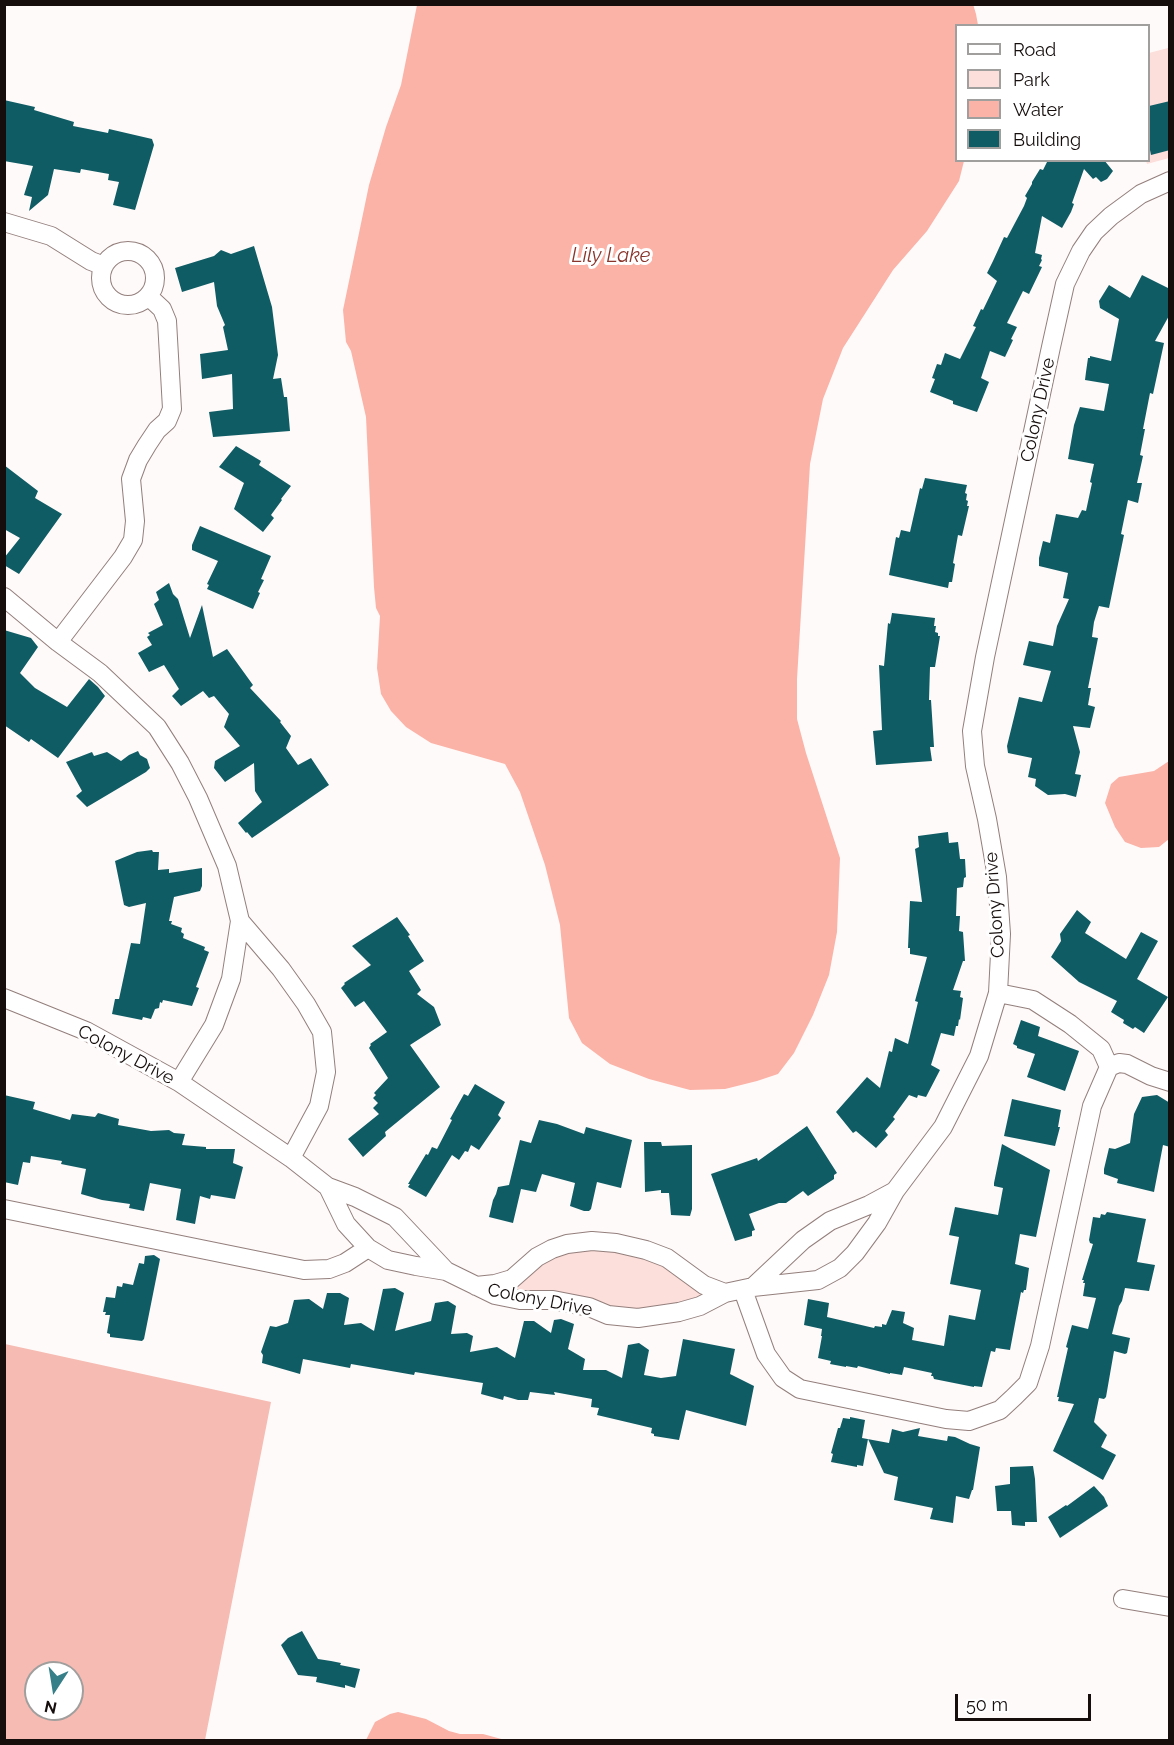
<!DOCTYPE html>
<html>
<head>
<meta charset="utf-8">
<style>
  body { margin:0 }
  #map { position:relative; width:1174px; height:1745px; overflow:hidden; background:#fefaf9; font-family:Raleway,sans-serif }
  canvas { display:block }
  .frame { position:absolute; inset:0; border:6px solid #150e0d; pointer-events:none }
  .legend { position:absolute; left:955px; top:24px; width:195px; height:138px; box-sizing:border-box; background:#fff; border:2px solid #a19f9e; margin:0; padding:8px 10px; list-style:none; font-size:18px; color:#150e0d }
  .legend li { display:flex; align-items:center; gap:12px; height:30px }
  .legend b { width:30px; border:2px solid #a19f9e }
  .north { position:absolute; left:24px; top:1661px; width:60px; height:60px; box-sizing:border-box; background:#fff; border:2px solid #a19f9e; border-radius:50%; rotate:192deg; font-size:16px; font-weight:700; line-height:24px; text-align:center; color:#150e0d }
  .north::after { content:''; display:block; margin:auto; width:21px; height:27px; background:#377f88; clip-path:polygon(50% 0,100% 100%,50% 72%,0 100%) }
  .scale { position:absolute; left:955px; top:1694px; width:136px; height:27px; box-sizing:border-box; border:3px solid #150e0d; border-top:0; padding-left:8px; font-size:18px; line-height:21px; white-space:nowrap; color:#150e0d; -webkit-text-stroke:4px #fff; paint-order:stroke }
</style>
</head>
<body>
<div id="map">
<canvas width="1174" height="1745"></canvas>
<div class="frame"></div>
<ul class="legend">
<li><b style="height:8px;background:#fff"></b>Road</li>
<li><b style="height:16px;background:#fcdeda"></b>Park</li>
<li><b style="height:16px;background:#fbb2a7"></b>Water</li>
<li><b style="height:16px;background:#0f5c65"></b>Building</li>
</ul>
<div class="north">N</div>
<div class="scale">50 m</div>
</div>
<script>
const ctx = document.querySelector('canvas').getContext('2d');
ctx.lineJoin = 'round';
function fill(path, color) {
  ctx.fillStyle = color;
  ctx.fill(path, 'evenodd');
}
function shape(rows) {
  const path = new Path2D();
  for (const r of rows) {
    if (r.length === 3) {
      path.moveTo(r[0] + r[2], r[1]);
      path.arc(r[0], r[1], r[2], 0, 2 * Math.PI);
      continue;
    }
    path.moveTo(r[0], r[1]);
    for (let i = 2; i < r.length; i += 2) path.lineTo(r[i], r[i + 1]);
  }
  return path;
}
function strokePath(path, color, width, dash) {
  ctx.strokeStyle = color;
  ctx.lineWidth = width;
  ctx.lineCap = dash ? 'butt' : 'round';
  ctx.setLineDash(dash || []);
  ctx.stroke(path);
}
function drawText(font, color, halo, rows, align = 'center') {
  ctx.font = font + ' Raleway,sans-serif';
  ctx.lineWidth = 6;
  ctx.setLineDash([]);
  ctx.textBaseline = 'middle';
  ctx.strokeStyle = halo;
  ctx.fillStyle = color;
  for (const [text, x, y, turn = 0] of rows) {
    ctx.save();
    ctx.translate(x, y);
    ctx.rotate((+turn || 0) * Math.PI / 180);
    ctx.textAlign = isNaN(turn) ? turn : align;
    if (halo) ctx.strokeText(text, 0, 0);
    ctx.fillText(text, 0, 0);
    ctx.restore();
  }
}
fill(shape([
  [1168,48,1170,50,1169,158,1147,164,1146,161,1148,160,1149,53],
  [587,1246,642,1253,700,1288,701,1295,699,1300,641,1311,516,1295,512,1288,550,1257]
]), '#fcdeda');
fill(shape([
  [5,1344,271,1402,205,1740,5,1740],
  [36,1673,72,1673,72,1709,36,1709]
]), '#f6bbb2');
fill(shape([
  [417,5,973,4,976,14,978,25,956,26,956,160,964,161,959,181,927,231,893,270,843,348,823,399,810,464,797,679,797,719,806,753,840,858,837,932,829,975,813,1015,794,1053,778,1074,757,1081,725,1089,690,1090,649,1079,610,1064,582,1043,569,1018,560,925,545,865,520,792,505,764,431,743,406,727,391,711,381,694,377,668,380,616,376,608,374,587,366,417,351,351,346,342,343,310,369,185,386,127,401,85],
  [1169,761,1169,839,1159,847,1141,848,1125,842,1115,827,1105,803,1111,784,1119,777,1154,771],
  [398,1712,426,1719,449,1731,460,1734,483,1734,505,1740,366,1740,375,1722,390,1714]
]), '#fbb2a7');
fill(shape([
  [4,100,35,107,34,110,74,122,73,126,108,133,109,129,152,139,154,145,135,210,113,205,119,182,108,180,109,174,81,169,80,173,54,169,48,195,29,211,32,197,24,195,33,166,4,161],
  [1170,101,1170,150,1151,155,1149,145,1149,106],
  [1048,160,1104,160,1113,171,1107,179,1101,182,1096,177,1093,179,1084,169,1072,203,1074,204,1071,212,1062,228,1042,216,1035,253,1042,255,1041,259,1042,260,1039,266,1042,267,1029,294,1023,291,1007,323,1017,327,1011,339,1013,340,1005,357,990,351,981,378,989,382,977,412,953,404,953,401,930,392,935,379,932,378,937,364,941,365,945,353,960,359,976,327,973,326,981,309,983,310,997,281,987,273,993,261,1004,237,1007,238,1024,206,1027,198,1025,196,1032,184,1032,182,1040,169,1043,170],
  [254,246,272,307,278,355,273,379,281,378,284,397,287,397,290,431,213,437,209,412,233,409,232,374,202,379,200,354,228,350,223,327,225,325,217,306,214,282,182,292,175,268,214,256,221,250,231,254],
  [1142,275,1170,289,1170,314,1155,341,1164,343,1153,394,1150,393,1143,429,1145,429,1140,455,1143,456,1137,483,1142,483,1138,503,1128,500,1121,534,1124,535,1109,608,1099,606,1094,622,1092,637,1098,638,1088,688,1091,688,1088,705,1095,707,1090,728,1073,726,1080,752,1075,774,1081,775,1076,797,1065,794,1048,795,1035,786,1036,779,1028,777,1032,758,1008,753,1007,746,1019,697,1042,702,1051,671,1023,665,1029,641,1053,646,1057,626,1069,599,1063,598,1068,573,1039,566,1039,558,1043,541,1050,543,1056,514,1078,518,1082,510,1086,511,1092,483,1090,482,1094,464,1068,459,1074,425,1080,407,1104,411,1109,384,1085,380,1086,372,1088,358,1090,358,1090,356,1111,361,1119,319,1100,308,1099,301,1109,285,1130,298],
  [236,446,261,461,259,465,291,486,281,499,282,500,271,515,274,518,263,532,234,509,244,483,219,467],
  [4,465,38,491,35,498,62,514,19,574,4,565,4,558,20,538,4,529],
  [925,478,967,485,965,493,967,494,966,500,968,501,967,506,969,506,962,536,958,535,953,563,955,564,952,582,949,582,948,588,889,575,896,537,899,538,901,530,910,532,920,488,922,489],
  [200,526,271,556,261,579,264,580,258,592,260,593,253,609,207,589,209,585,207,584,218,561,192,550,192,545],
  [169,583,173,594,178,599,190,638,202,605,213,657,227,649,253,685,250,688,281,721,280,722,291,736,286,748,298,765,311,758,329,785,252,838,247,832,246,833,238,823,262,802,255,791,254,763,225,782,214,768,215,761,240,746,224,727,229,714,214,696,209,698,203,691,181,706,172,696,179,689,164,665,149,672,138,653,152,645,147,637,150,635,148,633,163,625,154,604,159,600,156,592],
  [892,613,935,618,934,626,936,626,935,632,938,633,938,636,940,636,935,667,930,667,929,700,931,700,934,747,930,747,932,761,876,765,873,731,882,730,879,665,884,666,888,623,890,624],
  [4,630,31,638,38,647,20,673,35,688,67,707,89,679,98,687,105,696,58,758,31,739,29,742,4,725],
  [138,751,140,755,147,759,150,768,146,772,87,807,76,796,82,791,66,762,92,752,94,756,107,752,121,761,129,755],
  [948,832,949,843,958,842,960,859,965,859,966,877,964,878,963,887,957,888,956,916,960,916,959,931,963,932,965,961,963,961,953,990,961,991,960,997,963,998,960,1020,959,1019,958,1026,956,1026,954,1036,941,1033,931,1065,940,1070,926,1097,918,1095,917,1098,909,1095,893,1117,895,1119,885,1131,888,1135,876,1148,856,1131,853,1133,836,1112,867,1077,880,1088,889,1051,892,1052,895,1038,908,1044,918,1002,915,1001,927,957,910,954,910,948,908,948,910,901,922,902,915,849,919,847,918,836],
  [152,850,153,852,159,852,158,870,169,869,169,873,202,868,202,886,200,891,174,897,169,921,172,921,171,924,182,928,181,932,184,934,183,938,205,947,204,950,209,952,196,987,199,988,192,1006,163,1000,162,1003,160,1002,159,1008,155,1009,151,1019,143,1017,142,1020,112,1014,115,999,119,999,131,943,140,944,146,903,129,907,124,905,115,861,137,852],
  [1077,910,1091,922,1085,933,1126,959,1141,932,1158,941,1137,979,1168,997,1144,1033,1135,1027,1133,1029,1123,1023,1124,1020,1111,1012,1117,1001,1079,982,1051,957,1061,941,1060,934],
  [397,917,410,935,408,936,424,961,409,971,421,990,417,994,434,1007,441,1025,410,1045,440,1087,385,1132,386,1136,363,1157,348,1139,379,1114,373,1108,378,1103,373,1098,376,1095,374,1093,388,1078,369,1048,371,1045,370,1044,387,1032,364,1001,355,1007,341,988,345,984,344,983,371,965,352,946],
  [1021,1020,1040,1027,1038,1036,1079,1051,1065,1091,1027,1077,1035,1054,1017,1048,1017,1046,1013,1044],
  [475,1084,505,1102,498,1115,501,1118,479,1150,471,1145,468,1152,465,1151,459,1160,452,1155,426,1197,408,1187,410,1184,408,1184,426,1154,428,1155,432,1147,437,1149,452,1120,450,1119,464,1094,468,1096],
  [4,1095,35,1102,33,1109,70,1120,72,1114,95,1117,98,1113,119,1119,118,1125,151,1131,169,1130,174,1133,185,1134,182,1145,206,1147,206,1149,235,1149,233,1163,243,1167,235,1199,211,1195,210,1199,200,1196,195,1224,176,1220,181,1189,150,1183,144,1211,129,1208,130,1204,102,1200,81,1194,86,1169,61,1164,62,1161,31,1156,30,1163,23,1162,18,1185,4,1182],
  [1157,1095,1170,1103,1170,1147,1163,1145,1154,1192,1117,1183,1118,1179,1104,1174,1104,1169,1109,1148,1115,1149,1130,1143,1134,1114,1142,1097],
  [1012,1099,1061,1110,1058,1127,1060,1127,1055,1146,1004,1136],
  [539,1120,557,1124,584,1134,586,1127,632,1140,621,1188,597,1182,591,1209,589,1211,584,1211,570,1206,575,1183,542,1174,536,1192,521,1189,513,1223,489,1217,493,1200,496,1194,498,1187,509,1185,520,1140,531,1143],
  [807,1126,837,1173,834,1175,834,1179,808,1196,803,1191,786,1203,779,1203,749,1214,755,1230,752,1231,752,1236,735,1241,711,1174,757,1158,758,1161],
  [644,1142,661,1142,662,1146,692,1145,692,1209,690,1216,671,1215,669,1193,661,1193,661,1190,645,1192],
  [1002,1144,1050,1170,1036,1237,1020,1234,1015,1264,1029,1268,1026,1290,1024,1290,1023,1293,1021,1292,1010,1350,996,1348,995,1352,991,1351,982,1387,974,1386,974,1387,934,1379,933,1376,931,1376,932,1373,904,1367,902,1375,890,1373,890,1374,858,1366,857,1368,846,1366,846,1367,830,1364,831,1361,818,1358,822,1336,821,1336,822,1329,804,1325,808,1299,829,1303,827,1317,874,1328,875,1326,882,1327,882,1324,886,1325,892,1310,905,1312,903,1323,914,1328,912,1340,944,1346,949,1315,975,1320,981,1290,950,1284,959,1237,949,1235,955,1207,998,1215,1003,1188,994,1186,994,1183],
  [1107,1212,1146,1219,1137,1262,1155,1265,1149,1291,1125,1288,1122,1301,1119,1306,1112,1334,1130,1338,1127,1353,1125,1354,1114,1351,1106,1397,1104,1399,1099,1398,1094,1422,1107,1435,1101,1447,1116,1455,1103,1480,1053,1451,1074,1404,1058,1401,1059,1397,1057,1397,1068,1348,1066,1347,1072,1325,1088,1329,1096,1298,1083,1296,1085,1283,1083,1283,1084,1280,1082,1280,1093,1244,1090,1243,1089,1240,1093,1217,1100,1218,1101,1214,1105,1215],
  [154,1255,160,1259,144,1339,142,1341,110,1337,110,1334,107,1333,110,1315,105,1315,106,1312,103,1312,106,1297,115,1298,117,1286,122,1287,123,1283,133,1285,139,1263,144,1264,145,1256],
  [395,1288,404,1293,395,1331,431,1321,435,1303,448,1301,456,1306,451,1334,467,1333,473,1336,470,1352,497,1347,515,1358,524,1321,534,1321,551,1333,554,1320,561,1319,574,1324,568,1349,585,1359,583,1370,606,1370,622,1378,628,1345,639,1343,649,1350,644,1375,661,1378,676,1376,683,1339,735,1349,730,1374,754,1386,746,1426,686,1410,679,1440,654,1436,654,1434,651,1433,652,1428,597,1415,599,1408,591,1407,592,1399,554,1392,555,1395,530,1392,528,1400,518,1400,504,1396,503,1400,481,1394,483,1383,415,1372,414,1375,351,1364,350,1368,303,1359,300,1374,262,1363,263,1355,261,1352,270,1326,276,1327,288,1323,294,1300,309,1299,323,1309,327,1293,340,1293,349,1298,344,1325,361,1323,374,1331,383,1289],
  [850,1417,865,1420,862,1438,889,1443,892,1429,903,1432,920,1428,918,1436,947,1441,948,1436,955,1437,970,1444,980,1447,973,1490,972,1490,969,1499,956,1496,953,1523,930,1519,933,1508,894,1500,898,1477,884,1473,868,1439,863,1466,857,1465,857,1467,831,1462,833,1454,831,1453,838,1428,840,1428,843,1418,850,1419],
  [1033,1466,1035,1479,1037,1522,1025,1522,1025,1526,1012,1525,1011,1511,997,1511,995,1486,1010,1484,1010,1467],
  [1094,1486,1104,1497,1108,1506,1060,1538,1048,1517,1066,1505,1067,1506],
  [302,1631,318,1659,331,1661,341,1663,340,1665,360,1669,355,1688,345,1685,345,1688,316,1682,317,1677,298,1675,281,1645,288,1638]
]), '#0f5c65');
const minor = shape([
  [4,222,51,236,91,261,104,266],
  [128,278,27],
  [4,597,58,642,100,673,157,727,180,763,198,798,227,866,240,921,231,979,214,1025,179,1082],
  [58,642,123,557,133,540,135,521,131,479,138,460,147,445,157,430,167,421,172,409,167,321,162,309,148,296],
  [240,921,281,969,306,1004,322,1032,326,1072,319,1106,291,1158],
  [4,998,86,1031,179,1082,291,1158,328,1187,355,1197,395,1217,446,1271,495,1295,520,1300,553,1300,589,1307,608,1315,638,1318,679,1312,700,1306,725,1293,753,1287,818,1280,840,1268,855,1253,877,1223,895,1191,943,1127,979,1056,998,993,1001,934,997,877,987,819,975,766,972,731,985,657,1051,347,1065,284,1081,251,1094,232,1111,216,1141,194,1170,181],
  [1109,1067,1119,1063,1127,1064,1151,1076,1170,1082],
  [328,1187,346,1224,368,1248,388,1260,416,1266,446,1271],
  [4,1209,304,1270,329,1269,345,1263,368,1248],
  [476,1286,495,1284,512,1279,537,1257,552,1249,567,1244,592,1241,616,1243,646,1250,667,1258,704,1285,725,1293],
  [753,1287,803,1240,830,1221,869,1205,895,1191],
  [743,1290,766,1354,783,1378,800,1389,946,1419,969,1421,1000,1410,1014,1397,1028,1383,1040,1346,1092,1106,1109,1067,1101,1049,1070,1024,1033,1000,998,993],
  [1123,1599,1170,1607]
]);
strokePath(minor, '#937f7c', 20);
strokePath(minor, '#fff', 18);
drawText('18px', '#150e0d', '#fff', [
  ["Colony Drive",1038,410,-78],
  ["Colony Drive",995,905,-94],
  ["Colony Drive",126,1055,28],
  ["Colony Drive",540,1300,11]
]);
drawText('italic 20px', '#89352c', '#fff', [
  ["Lily Lake",611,256]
]);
</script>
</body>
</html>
